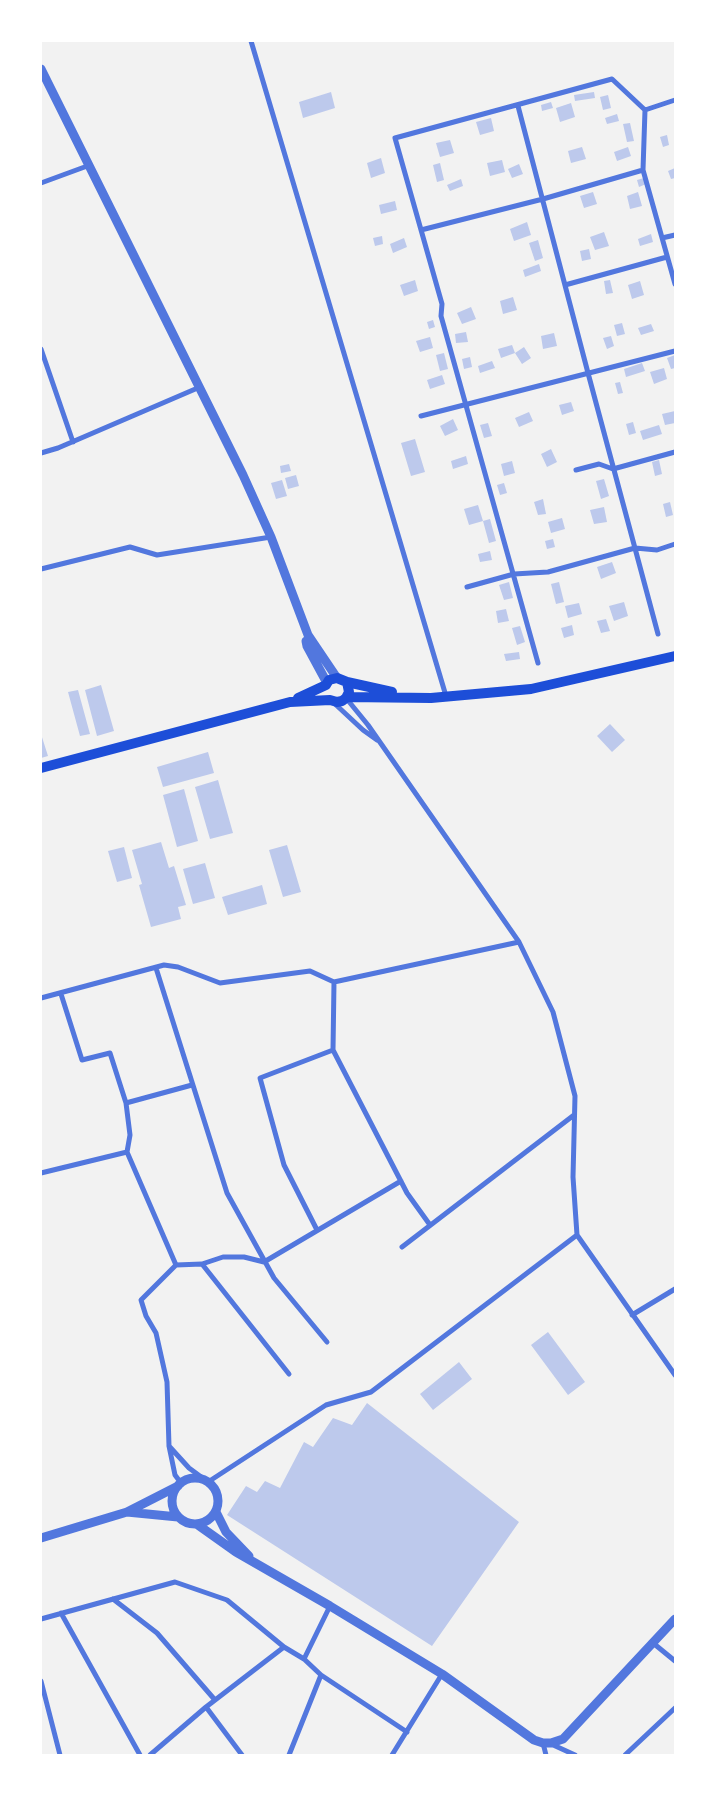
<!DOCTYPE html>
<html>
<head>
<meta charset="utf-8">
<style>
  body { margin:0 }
  #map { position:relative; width:716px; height:1796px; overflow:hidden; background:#f2f2f2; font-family:"Archivo Narrow",sans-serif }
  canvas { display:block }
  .frame { position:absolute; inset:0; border:42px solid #fff; pointer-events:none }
</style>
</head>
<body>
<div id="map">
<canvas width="716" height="1796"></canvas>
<div class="frame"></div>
</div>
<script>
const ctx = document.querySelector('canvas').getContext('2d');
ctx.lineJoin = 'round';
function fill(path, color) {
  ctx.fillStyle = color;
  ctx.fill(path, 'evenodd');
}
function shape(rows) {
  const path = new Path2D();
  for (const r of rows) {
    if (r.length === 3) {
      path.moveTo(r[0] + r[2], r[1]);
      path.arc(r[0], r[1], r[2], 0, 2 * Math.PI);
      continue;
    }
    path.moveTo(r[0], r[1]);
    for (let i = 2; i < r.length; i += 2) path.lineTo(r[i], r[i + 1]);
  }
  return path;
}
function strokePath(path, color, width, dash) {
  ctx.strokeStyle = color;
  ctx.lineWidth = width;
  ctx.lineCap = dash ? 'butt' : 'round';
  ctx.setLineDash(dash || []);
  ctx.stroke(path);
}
fill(shape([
  [331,92,335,108,303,118,299,102],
  [594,92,595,98,575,101,574,95],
  [608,95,611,108,603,110,600,97],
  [551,102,553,108,542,111,541,105],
  [571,103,575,117,560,122,556,108],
  [617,114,619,121,607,124,605,118],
  [491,118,494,131,480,135,476,122],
  [630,123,634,141,627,142,623,124],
  [667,135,669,145,663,147,660,137],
  [450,140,454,153,440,157,436,143],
  [582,147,586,159,571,163,568,151],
  [628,147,631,156,617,161,614,152],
  [381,158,385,173,371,178,367,163],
  [502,160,505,172,490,176,487,163],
  [440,163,444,180,437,182,433,165],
  [519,164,523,174,512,178,508,169],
  [675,168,675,178,671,179,668,171],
  [644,178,646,184,639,187,637,180],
  [461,179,463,186,450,191,447,185],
  [593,192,597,204,584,208,580,196],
  [638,192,642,206,630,209,627,196],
  [395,201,397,210,381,214,379,205],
  [527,222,531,235,514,241,510,229],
  [604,232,609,246,595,250,590,237],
  [651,234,653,242,640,246,638,239],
  [382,236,383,244,375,246,373,238],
  [404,238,407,247,393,253,390,244],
  [538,240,543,258,535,261,529,243],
  [589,249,591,259,582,261,580,251],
  [539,264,541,271,525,277,523,270],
  [415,280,418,291,404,296,400,285],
  [610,280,613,293,606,294,604,281],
  [640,281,644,295,632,299,628,285],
  [513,297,517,310,503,314,500,301],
  [471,307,476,319,462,324,457,313],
  [433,320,435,327,429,329,427,322],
  [622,323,625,334,617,336,614,325],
  [651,324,654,331,641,335,638,328],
  [466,332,468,342,456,343,455,334],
  [554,333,557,346,543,349,541,336],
  [611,336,614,346,607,349,603,338],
  [430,337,433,348,420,352,416,341],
  [512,345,515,353,501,358,498,349],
  [524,347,531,358,522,364,515,353],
  [444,353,448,369,440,371,436,355],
  [675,355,675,368,671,369,667,358],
  [470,357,472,367,464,369,462,359],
  [492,361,495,368,480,373,478,366],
  [642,363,645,371,626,377,624,369],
  [664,368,667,379,654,384,650,372],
  [442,375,445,384,430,389,427,380],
  [620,382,623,393,618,394,615,383],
  [571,402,574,411,562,415,559,405],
  [675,411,675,423,665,425,662,414],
  [529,412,533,421,519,427,515,418],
  [453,419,458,430,445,436,440,426],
  [633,422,636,433,629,435,626,424],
  [488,423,492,436,484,438,480,425],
  [659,425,662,434,643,440,640,431],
  [415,439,425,472,411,476,401,443],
  [551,449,557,462,547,467,541,454],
  [466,456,468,464,453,469,451,461],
  [659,460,662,474,655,476,652,462],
  [512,461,515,473,504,476,501,464],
  [289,464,291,471,281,473,280,466],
  [296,475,299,486,288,489,285,478],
  [604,479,609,496,601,499,596,481],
  [282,480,287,496,276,499,271,483],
  [504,483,507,493,500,495,497,485],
  [543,499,546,514,538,515,534,502],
  [670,502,673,515,666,517,663,504],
  [478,505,483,521,469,525,464,509],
  [604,507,607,522,594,524,590,510],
  [562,518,565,529,551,533,548,522],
  [490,519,496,541,489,543,483,521],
  [553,539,555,547,547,549,545,541],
  [490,551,492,560,480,562,478,554],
  [612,562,616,573,601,579,597,567],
  [509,582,513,598,504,600,499,585],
  [559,582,564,602,556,604,551,584],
  [624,602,628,616,614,621,609,606],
  [579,603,582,614,568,618,565,606],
  [506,609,509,621,498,623,496,611],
  [606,619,610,631,601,633,597,621],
  [572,625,574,635,564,638,561,628],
  [520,626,525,642,517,645,512,628],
  [519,652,520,659,506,661,504,654],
  [101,685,114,731,97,736,85,690],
  [78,690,90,734,80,736,68,692],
  [610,724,625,740,612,752,597,736],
  [41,734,48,756,41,758],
  [208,752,214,773,163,787,157,767],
  [218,780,233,833,210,839,195,787],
  [184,789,198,841,177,847,163,795],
  [161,842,169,868,174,866,186,905,178,907,181,919,151,927,139,885,142,884,132,850],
  [287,845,301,892,283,897,269,850],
  [124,847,132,878,117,882,108,851],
  [205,863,215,898,193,904,183,869],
  [262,885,267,904,228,915,222,897],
  [548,1332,585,1382,568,1395,531,1345],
  [459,1362,472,1379,433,1410,420,1394],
  [367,1403,519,1522,432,1646,227,1515,246,1486,257,1492,265,1481,280,1488,304,1442,313,1447,333,1418,352,1425]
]), '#bdc9ec');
strokePath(shape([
  [251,41,446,696],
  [518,106,588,373,658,634],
  [645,110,675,100],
  [41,183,90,165],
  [421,230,543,199,643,170],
  [662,238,675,235],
  [565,285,667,257],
  [41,349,73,442],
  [421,416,675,351],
  [41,453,58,448,200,387],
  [576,470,599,464,613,469,675,452],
  [41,569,130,547,157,555,271,537],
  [467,587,514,574,548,572,635,548,657,550,675,544],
  [538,663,441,316,442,304,395,138,612,79,645,110,643,170,675,284],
  [346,698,368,725,519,942,553,1012,575,1096,573,1177,577,1235,675,1375],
  [334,703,363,730,377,740],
  [156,968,227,1193,274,1278,327,1342],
  [334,982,333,1050,407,1193,430,1225],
  [61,994,82,1060,110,1053,126,1103,130,1135,127,1152],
  [41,998,164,965,178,967,220,983,310,971,334,982,519,942],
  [126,1103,192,1085],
  [41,1173,127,1152,176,1265,202,1264,289,1374],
  [317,1230,284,1165,260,1078,333,1050],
  [402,1247,574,1115],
  [202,1264,223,1257,244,1257,264,1262,401,1181],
  [176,1265,141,1300,146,1316,156,1333,167,1382,169,1446,175,1475,181,1483],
  [632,1315,675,1289],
  [169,1446,189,1468,208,1482,326,1405,371,1392,577,1235],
  [113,1599,157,1633,215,1700],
  [61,1613,140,1755],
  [41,1619,175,1582,227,1600,284,1647],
  [653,1643,675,1661],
  [321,1675,407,1732],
  [41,1681,60,1755],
  [206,1707,242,1755],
  [543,1743,546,1755],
  [551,1744,575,1755],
  [150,1755,206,1707,284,1647,304,1659],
  [289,1755,321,1675,304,1659,330,1606],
  [392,1755,442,1674],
  [625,1755,675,1708]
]), '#5277de', 5);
strokePath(shape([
  [41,69,243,475,271,537,308,635,337,678],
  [306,641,307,646,327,683],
  [195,1501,23],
  [127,1512,178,1517],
  [216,1512,226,1532,249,1556],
  [198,1525,236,1552,330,1606,442,1674,534,1740,543,1743,551,1743,563,1739,675,1619],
  [41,1538,127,1512,178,1486]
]), '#5277de', 9);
strokePath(shape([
  [347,697,431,698,531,689,675,656],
  [298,698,326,685,329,680,337,678,347,682,392,692],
  [41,768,290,702,330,700,337,702,342,701,346,698,349,692,347,682]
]), '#1d4ed8', 10);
</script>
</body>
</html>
